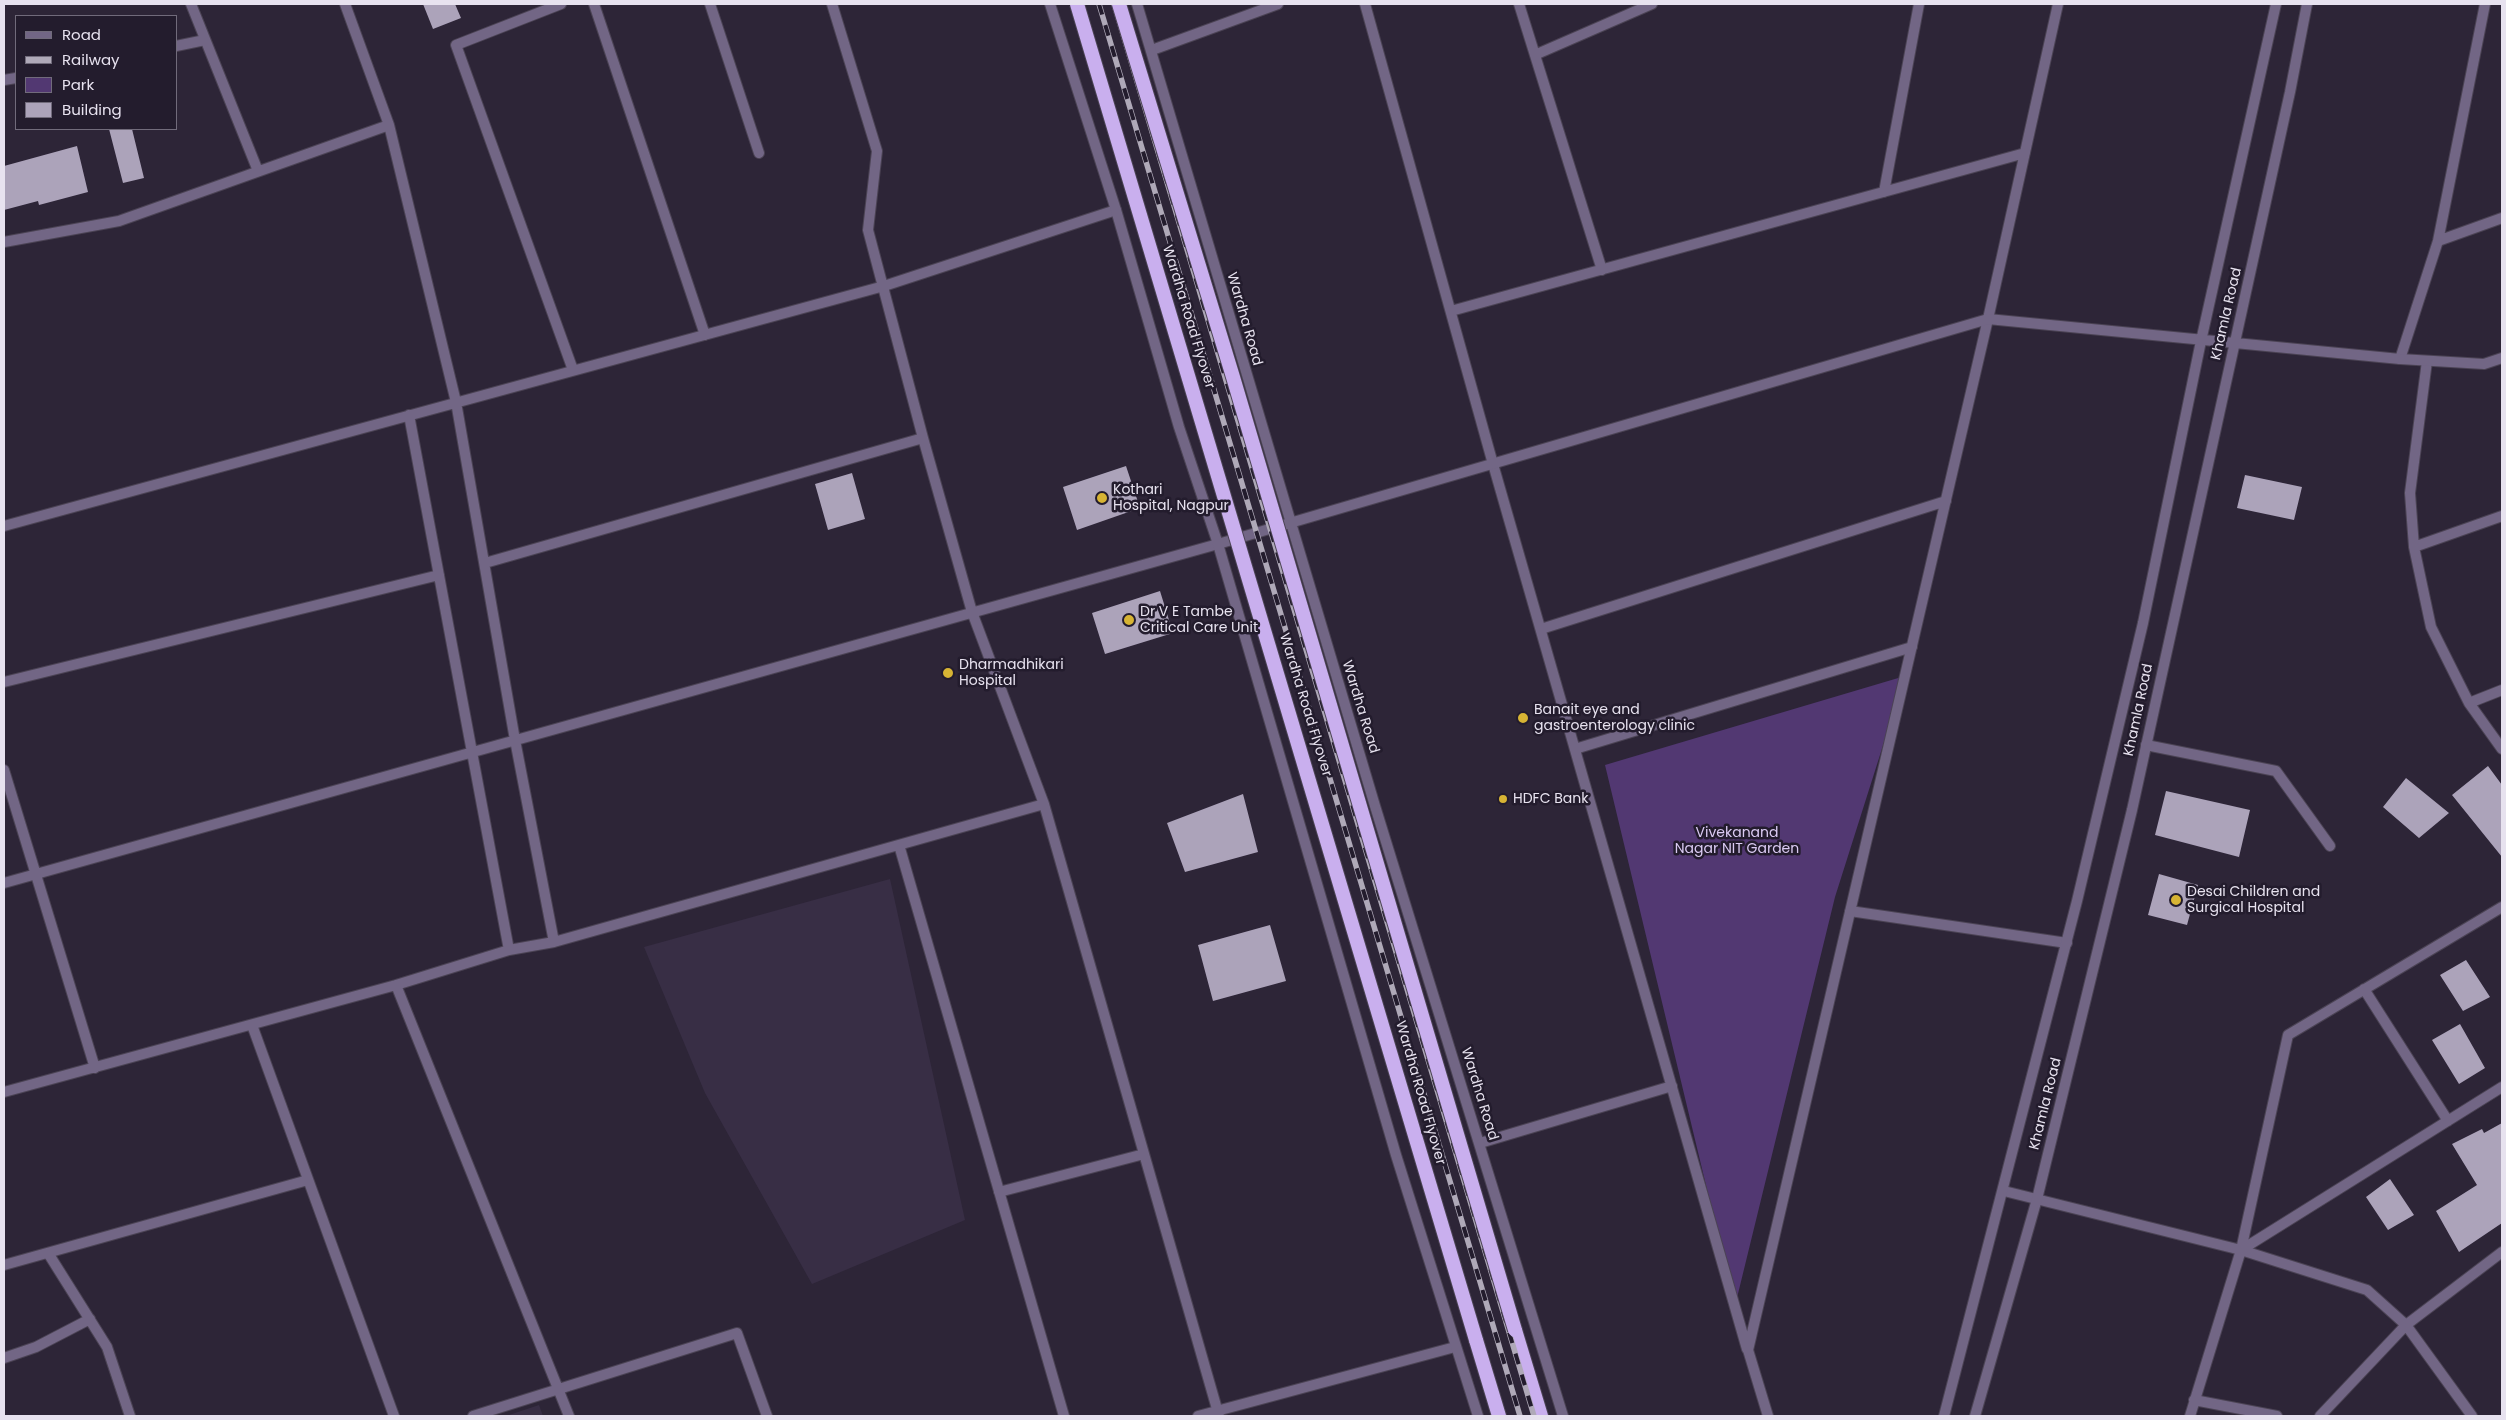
<!DOCTYPE html>
<html>
<head>
<meta charset="utf-8">
<style>
  body { margin:0 }
  #map { position:relative; width:2506px; height:1420px; overflow:hidden; background:#2d2537; font-family:Poppins,sans-serif }
  canvas { display:block }
  .frame { position:absolute; inset:0; border:5px solid #e7e2ef; pointer-events:none }
  .legend { position:absolute; left:15px; top:15px; width:162px; height:115px; box-sizing:border-box; background:#231c2d; border:1px solid #716b7b; margin:0; padding:6px 9px; list-style:none; font-size:15px; color:#e7e2ef }
  .legend li { display:flex; align-items:center; gap:10px; height:25px }
  .legend b { width:25px; border:1px solid #716b7b }
</style>
</head>
<body>
<div id="map">
<canvas width="2506" height="1420"></canvas>
<div class="frame"></div>
<ul class="legend">
<li><b style="height:6px;background:#726685"></b>Road</li>
<li><b style="height:6px;background:#afa9b8"></b>Railway</li>
<li><b style="height:14px;background:#523872"></b>Park</li>
<li><b style="height:14px;background:#aca3ba"></b>Building</li>
</ul>
</div>
<script>
const ctx = document.querySelector('canvas').getContext('2d');
ctx.lineJoin = 'round';
function fill(path, color) {
  ctx.fillStyle = color;
  ctx.fill(path, 'evenodd');
}
function shape(rows) {
  const path = new Path2D();
  for (const r of rows) {
    path.moveTo(r[0], r[1]);
    for (let i = 2; i < r.length; i += 2) path.lineTo(r[i], r[i + 1]);
  }
  return path;
}
function strokePath(path, color, width, dash) {
  ctx.strokeStyle = color;
  ctx.lineWidth = width;
  ctx.lineCap = dash ? 'butt' : 'round';
  ctx.setLineDash(dash || []);
  ctx.stroke(path);
}
function drawText(font, color, halo, rows, align = 'center') {
  ctx.font = font + ' Poppins,sans-serif';
  ctx.lineWidth = 5;
  ctx.setLineDash([]);
  ctx.textBaseline = 'middle';
  ctx.strokeStyle = halo;
  ctx.fillStyle = color;
  for (const [text, x, y, turn = 0] of rows) {
    ctx.save();
    ctx.translate(x, y);
    ctx.rotate((+turn || 0) * Math.PI / 180);
    ctx.textAlign = isNaN(turn) ? turn : align;
    if (halo) ctx.strokeText(text, 0, 0);
    ctx.fillText(text, 0, 0);
    ctx.restore();
  }
}
fill(shape([
  [890,879,965,1220,812,1284,705,1093,644,947],
  [539,1405,543,1416,506,1416]
]), '#382e45');
fill(shape([
  [1905,676,1835,897,1735,1306,1605,765]
]), '#523872');
fill(shape([
  [423,4,455,4,461,18,433,29],
  [109,129,132,129,144,178,123,183],
  [77,146,88,192,39,205,38,201,4,210,4,166],
  [1126,466,1140,508,1077,530,1063,487],
  [852,473,865,519,828,530,815,484],
  [2245,475,2302,487,2294,520,2237,508],
  [1160,591,1173,633,1105,654,1092,613],
  [2488,766,2502,785,2502,857,2452,795],
  [2406,778,2449,813,2419,838,2383,807],
  [2166,791,2250,810,2239,857,2155,835],
  [1243,794,1258,852,1185,872,1167,823],
  [2159,874,2198,885,2187,925,2148,915],
  [1270,925,1286,981,1213,1001,1198,945],
  [2466,960,2490,997,2463,1011,2440,975],
  [2460,1024,2485,1068,2459,1084,2432,1040],
  [2502,1123,2502,1223,2459,1252,2436,1211,2477,1185,2452,1144,2482,1129,2484,1133],
  [2390,1179,2414,1215,2388,1230,2366,1197]
]), '#aca3ba');
const minor = shape([
  [191,4,258,171],
  [345,4,389,125,456,402,515,740,554,942],
  [561,4,456,45,573,370],
  [594,4,705,335],
  [710,4,759,153],
  [832,4,877,151,868,230,923,438,972,612,1044,804,1219,1416],
  [1365,4,1493,464,1747,1349],
  [1519,4,1602,270],
  [176,46,205,40],
  [1152,50,1278,4],
  [1537,54,1652,4],
  [4,80,16,78],
  [1884,192,1919,4],
  [2438,241,2502,218],
  [4,242,119,221,389,125],
  [1451,311,2025,153],
  [2400,359,2438,241,2485,4],
  [2427,361,2410,493,2414,547,2431,627,2469,703,2502,749],
  [409,415,509,950],
  [4,526,884,286,1116,210],
  [2414,547,2502,516],
  [485,563,923,438],
  [1541,629,1946,501],
  [4,682,439,575],
  [2469,703,2502,690],
  [2146,745,2276,771,2330,846],
  [1575,749,1912,647],
  [4,770,95,1068],
  [899,845,1064,1416],
  [4,883,1218,544],
  [1850,911,2067,943],
  [396,985,569,1416],
  [2364,989,2448,1121],
  [252,1025,394,1416],
  [4,1092,396,985,509,950,554,942,1044,804],
  [1480,1143,1672,1086],
  [2004,1191,2241,1250,2367,1290,2406,1325,2472,1416],
  [999,1192,1144,1154],
  [2241,1250,2502,1087],
  [48,1253,107,1347,130,1416],
  [4,1265,308,1180],
  [4,1358,36,1347,90,1319],
  [2194,1400,2277,1416],
  [473,1416,737,1333,767,1416],
  [1198,1416,1455,1347],
  [1768,1416,1748,1350,1988,319,2058,4],
  [2190,1416,2241,1250,2288,1035,2502,907],
  [2320,1416,2406,1325,2502,1252]
]);
const tertiary = shape([
  [1050,4,1116,210,1179,427,1218,544,1396,1155,1478,1416],
  [1137,4,1375,806,1563,1416],
  [1218,544,1988,319,2400,359,2484,364,2502,358],
  [1944,1416,2077,901,2143,623,2201,341,2276,4],
  [1975,1416,2037,1199,2132,810,2290,92,2307,4]
]);
const trunk = shape([
  [1515,1330,1541,1416],
  [1476,1340,1499,1416]
]);
strokePath(minor, '#4b4354', 12);
strokePath(tertiary, '#4b4354', 12);
strokePath(trunk, '#4b4354', 16);
strokePath(minor, '#726685', 10);
strokePath(tertiary, '#726685', 10);
strokePath(trunk, '#c9afee', 14);
const rail = shape([
  [1099,4,1520,1416],
  [1114,4,1534,1416]
]);
strokePath(rail, '#afa9b8', 5.5);
strokePath(rail, '#231c2d', 4, [11]);
const trunkBridge = shape([
  [1077,4,1476,1340],
  [1119,4,1233,377,1515,1330]
]);
strokePath(trunkBridge, '#4b4354', 16, []);
strokePath(trunkBridge, '#c9afee', 14);
for (const [x, y, r, color] of [
  [1102,498,6,"#d7b434"],
  [1129,620,6,"#d7b434"],
  [948,673,6,"#d7b434"],
  [1523,718,6,"#d7b434"],
  [1503,799,5,"#d7b434"],
  [2176,900,6,"#d7b434"]
]) {
  const dot = new Path2D();
  dot.arc(x, y, r, 0, 2 * Math.PI);
  ctx.fillStyle = color;
  ctx.fill(dot);
  strokePath(dot, '#231c2d', 2);
}
drawText('14px', '#e7e2ef', '#231c2d', [
  ["Khamla Road",2227,314,-77],
  ["Wardha Road Flyover",1188,317,73],
  ["Wardha Road",1244,319,74],
  ["Wardha Road Flyover",1305,705,73],
  ["Wardha Road",1360,707,73],
  ["Khamla Road",2139,710,-78],
  ["Wardha Road Flyover",1420,1093,74],
  ["Wardha Road",1479,1094,73],
  ["Khamla Road",2046,1104,-76]
]);
drawText('14px', '#e7e2ef', '#231c2d', [
  ["Kothari",1113,490],
  ["Hospital, Nagpur",1113,506],
  ["Dr V E Tambe",1140,612],
  ["Critical Care Unit",1140,628],
  ["Dharmadhikari",959,665],
  ["Hospital",959,681],
  ["Banait eye and",1534,710],
  ["gastroenterology clinic",1534,726],
  ["HDFC Bank",1513,799],
  ["Desai Children and",2187,892],
  ["Surgical Hospital",2187,908]
], 'left');
drawText('14px', '#dbcbf3', '#231c2d', [
  ["Vivekanand",1737,833],
  ["Nagar NIT Garden",1737,849]
]);
</script>
</body>
</html>
